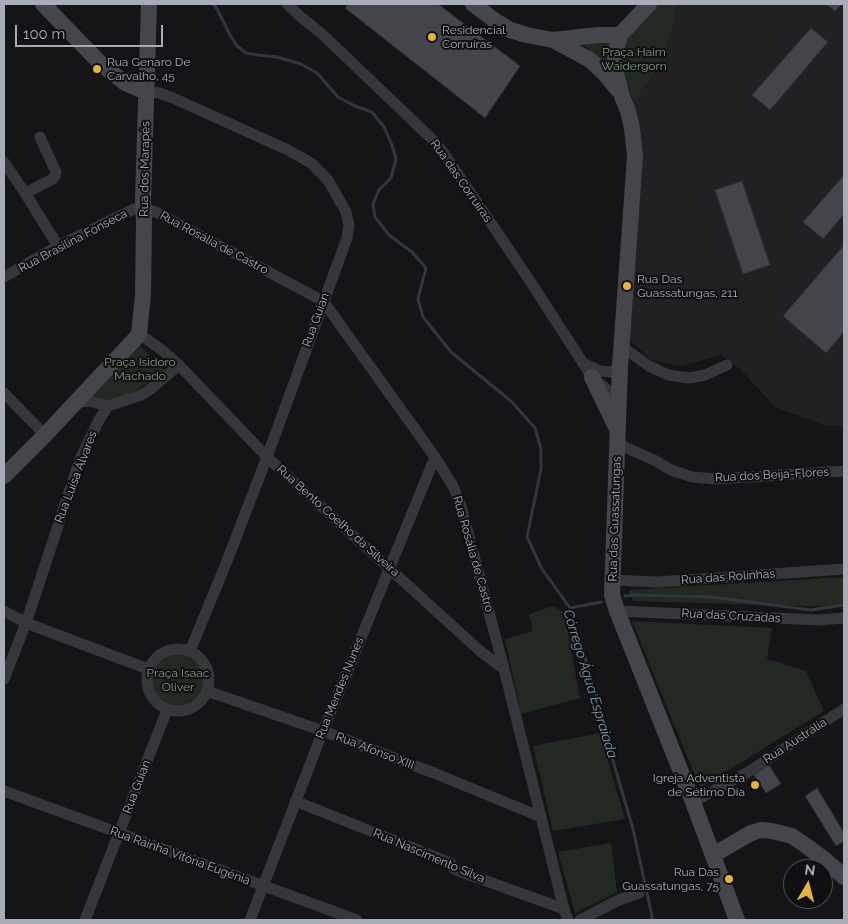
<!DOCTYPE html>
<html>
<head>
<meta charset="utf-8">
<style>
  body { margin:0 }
  #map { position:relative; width:848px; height:924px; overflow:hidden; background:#151517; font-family:Raleway,sans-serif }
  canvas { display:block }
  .frame { position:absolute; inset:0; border:5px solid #a8acb6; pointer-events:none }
  .north { position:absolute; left:783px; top:859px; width:50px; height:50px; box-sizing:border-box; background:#101012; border:1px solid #4d4e54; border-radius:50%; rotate:8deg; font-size:14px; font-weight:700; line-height:20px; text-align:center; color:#a8acb6 }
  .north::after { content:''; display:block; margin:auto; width:18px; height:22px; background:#e3b241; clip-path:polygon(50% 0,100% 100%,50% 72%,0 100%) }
  .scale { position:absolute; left:15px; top:25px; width:148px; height:22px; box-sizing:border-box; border:2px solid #a8acb6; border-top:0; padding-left:6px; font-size:15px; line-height:18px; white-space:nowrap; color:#a8acb6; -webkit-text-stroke:4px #101012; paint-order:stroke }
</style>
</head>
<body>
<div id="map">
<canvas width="848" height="924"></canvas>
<div class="frame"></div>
<div class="north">N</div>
<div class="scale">100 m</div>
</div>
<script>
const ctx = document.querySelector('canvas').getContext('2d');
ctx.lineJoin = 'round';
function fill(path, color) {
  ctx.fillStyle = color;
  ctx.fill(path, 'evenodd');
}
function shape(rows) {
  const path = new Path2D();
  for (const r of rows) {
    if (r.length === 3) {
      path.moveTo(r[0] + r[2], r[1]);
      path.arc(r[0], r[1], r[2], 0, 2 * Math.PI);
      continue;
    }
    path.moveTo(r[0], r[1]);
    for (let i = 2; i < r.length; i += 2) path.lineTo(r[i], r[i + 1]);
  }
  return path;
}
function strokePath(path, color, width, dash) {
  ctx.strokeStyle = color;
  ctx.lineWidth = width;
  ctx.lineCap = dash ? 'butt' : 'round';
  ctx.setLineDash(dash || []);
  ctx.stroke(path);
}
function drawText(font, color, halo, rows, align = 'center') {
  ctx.font = font + ' Raleway,sans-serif';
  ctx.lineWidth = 4;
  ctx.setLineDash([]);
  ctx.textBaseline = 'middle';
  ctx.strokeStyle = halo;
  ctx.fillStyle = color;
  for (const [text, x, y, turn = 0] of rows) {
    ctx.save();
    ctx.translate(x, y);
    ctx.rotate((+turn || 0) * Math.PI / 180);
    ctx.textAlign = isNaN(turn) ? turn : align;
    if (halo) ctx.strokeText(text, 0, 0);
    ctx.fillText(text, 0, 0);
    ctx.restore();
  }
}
fill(shape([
  [677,4,844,4,844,427,824,425,775,407,740,369,721,355,681,366,652,360,626,337,636,146,634,103,664,57,674,22]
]), '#212124');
fill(shape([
  [656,4,677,4,674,22,664,57,634,103,628,86,609,70,582,43,625,36],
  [140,346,166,371,137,390,128,395,102,402,93,398,93,395,95,392],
  [844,577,844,605,832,607,633,601,629,592,629,590],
  [553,606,564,612,580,698,521,714,505,639,533,631,529,614],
  [632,621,772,628,767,659,806,671,824,711,700,788],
  [178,680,28],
  [600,733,625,819,553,831,533,746],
  [611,843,617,892,575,913,558,852]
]), '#222923');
strokePath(shape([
  [213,4,217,9,230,35,237,46,246,53,258,55,277,57,301,64,317,73,338,97,355,106,372,112,384,127,392,145,396,159,391,178,379,190,373,204,375,217,389,235,412,252,426,268,418,299,423,317,451,352,512,402,535,428,541,449,541,469,527,537,542,569,570,608,597,697,597,706,633,829,652,916,652,920],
  [625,596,637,595,712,597,811,610,844,605],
  [570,608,601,602]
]), '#2f373f', 3);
const building = shape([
  [348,4,438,4,520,66,485,118,345,8,348,4],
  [826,4,842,4,835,11,826,4],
  [811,28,828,42,770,110,752,95,811,28],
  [844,175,844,214,823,239,803,222,844,175],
  [742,181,770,265,743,274,715,190,742,181],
  [844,245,844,332,826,353,783,316,844,245],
  [769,765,781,784,766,793,754,775,769,765],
  [817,788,844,833,844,841,836,846,805,796,817,788]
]);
fill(building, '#44454a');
strokePath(building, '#2f2f33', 1);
strokePath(shape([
  [287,4,301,17,322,34,433,140,443,152,528,278,592,377,620,401],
  [146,91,159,93,173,98,288,150,311,163,328,180,346,212,349,225,347,238,267,457,227,561,190,651],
  [4,162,25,193,58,246],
  [25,193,51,180,55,176,56,172,40,137],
  [4,277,58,246,134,209,143,208,158,213,323,301,435,457,453,486,460,503,504,669,564,909,568,920],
  [139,334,162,350,179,365,267,457,480,651,504,669],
  [621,346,649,366,668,375,689,378,705,375,727,365],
  [583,363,600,371,612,372,620,366],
  [4,393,45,435],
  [75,403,89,401,108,406],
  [618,444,654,460,671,470,692,477,717,479,844,471],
  [612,580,657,582,844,569],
  [4,611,26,623,148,669],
  [617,611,819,620,844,618],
  [178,680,31],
  [4,679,26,623,80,459,99,420,108,406,141,395,148,391,179,365],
  [207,691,323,731,434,773,541,817],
  [4,791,357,920],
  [295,801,451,863,453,868,456,870,564,909],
  [693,802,750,771,844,709],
  [85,920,167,710],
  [250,920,323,731,435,457],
  [580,920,619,900,639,893]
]), '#36373b', 11);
strokePath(shape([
  [43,4,101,64,125,83,139,89,146,91],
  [473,4,494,20,510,30,527,35,553,40,598,35,620,35,649,4],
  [620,35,616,50,615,71,622,96,628,111,632,128,635,156,620,366,612,595,617,611,693,802,737,920],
  [553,40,590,60,604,73,618,90],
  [592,377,616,427],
  [4,476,45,435,135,339,139,334,143,295,144,223,143,200,149,4],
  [713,855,751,833,761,830,772,831,792,836,805,845,824,859,844,877]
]), '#45464b', 16);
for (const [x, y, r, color] of [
  [432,37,5,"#e3b241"],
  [97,69,5,"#e3b241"],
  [627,286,5,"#e3b241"],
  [755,785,5,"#e3b241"],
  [729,879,5,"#e3b241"]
]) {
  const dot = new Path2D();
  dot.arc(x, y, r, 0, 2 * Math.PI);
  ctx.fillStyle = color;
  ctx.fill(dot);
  strokePath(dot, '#101012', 2);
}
drawText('12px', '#a8acb6', '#101012', [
  ["Residencial",442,30],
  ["Corruíras",442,44],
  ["Rua Genaro De",107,62],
  ["Carvalho, 45",107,76],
  ["Rua Das",637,279],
  ["Guassatungas, 211",637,293],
  ["Igreja Adventista",745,778,"right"],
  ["de Sétimo Dia",745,792,"right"],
  ["Rua Das",719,872,"right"],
  ["Guassatungas, 75",719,886,"right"]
], 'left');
drawText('12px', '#809f84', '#101012', [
  ["Praça Haim",634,52],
  ["Waidergorn",634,66],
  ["Praça Isidoro",140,362],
  ["Machado",140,376],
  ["Praça Isaac",178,673],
  ["Oliver",178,687]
]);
drawText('12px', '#a8acb6', '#101012', [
  ["Rua dos Marapés",145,169,-89],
  ["Rua das Corruiras",461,181,55],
  ["Rua Brasilina Fonseca",73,241,-28],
  ["Rua Rosália de Castro",214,243,28],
  ["Rua Guian",316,320,-70],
  ["Rua dos Beija-Flores",772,475,-3],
  ["Rua Luísa Álvares",76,477,-69],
  ["Rua das Guassatungas",615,519,-88],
  ["Rua Bento Coelho da Silveira",338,521,42],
  ["Rua Rosália de Castro",473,554,74],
  ["Rua das Rolinhas",728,577,-4],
  ["Rua das Cruzadas",731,616,3],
  ["Rua Mendes Nunes",340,688,-68],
  ["Rua Austrália",795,741,-33],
  ["Rua Afonso XIII",375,751,21],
  ["Rua Guian",137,787,-69],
  ["Rua Rainha Vitória Eugênia",180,856,20],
  ["Rua Nascimento Silva",429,856,23]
]);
drawText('italic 14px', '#8298ae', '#101012', [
  ["Córrego Água Espraiada",590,684,73]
]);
</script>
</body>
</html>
